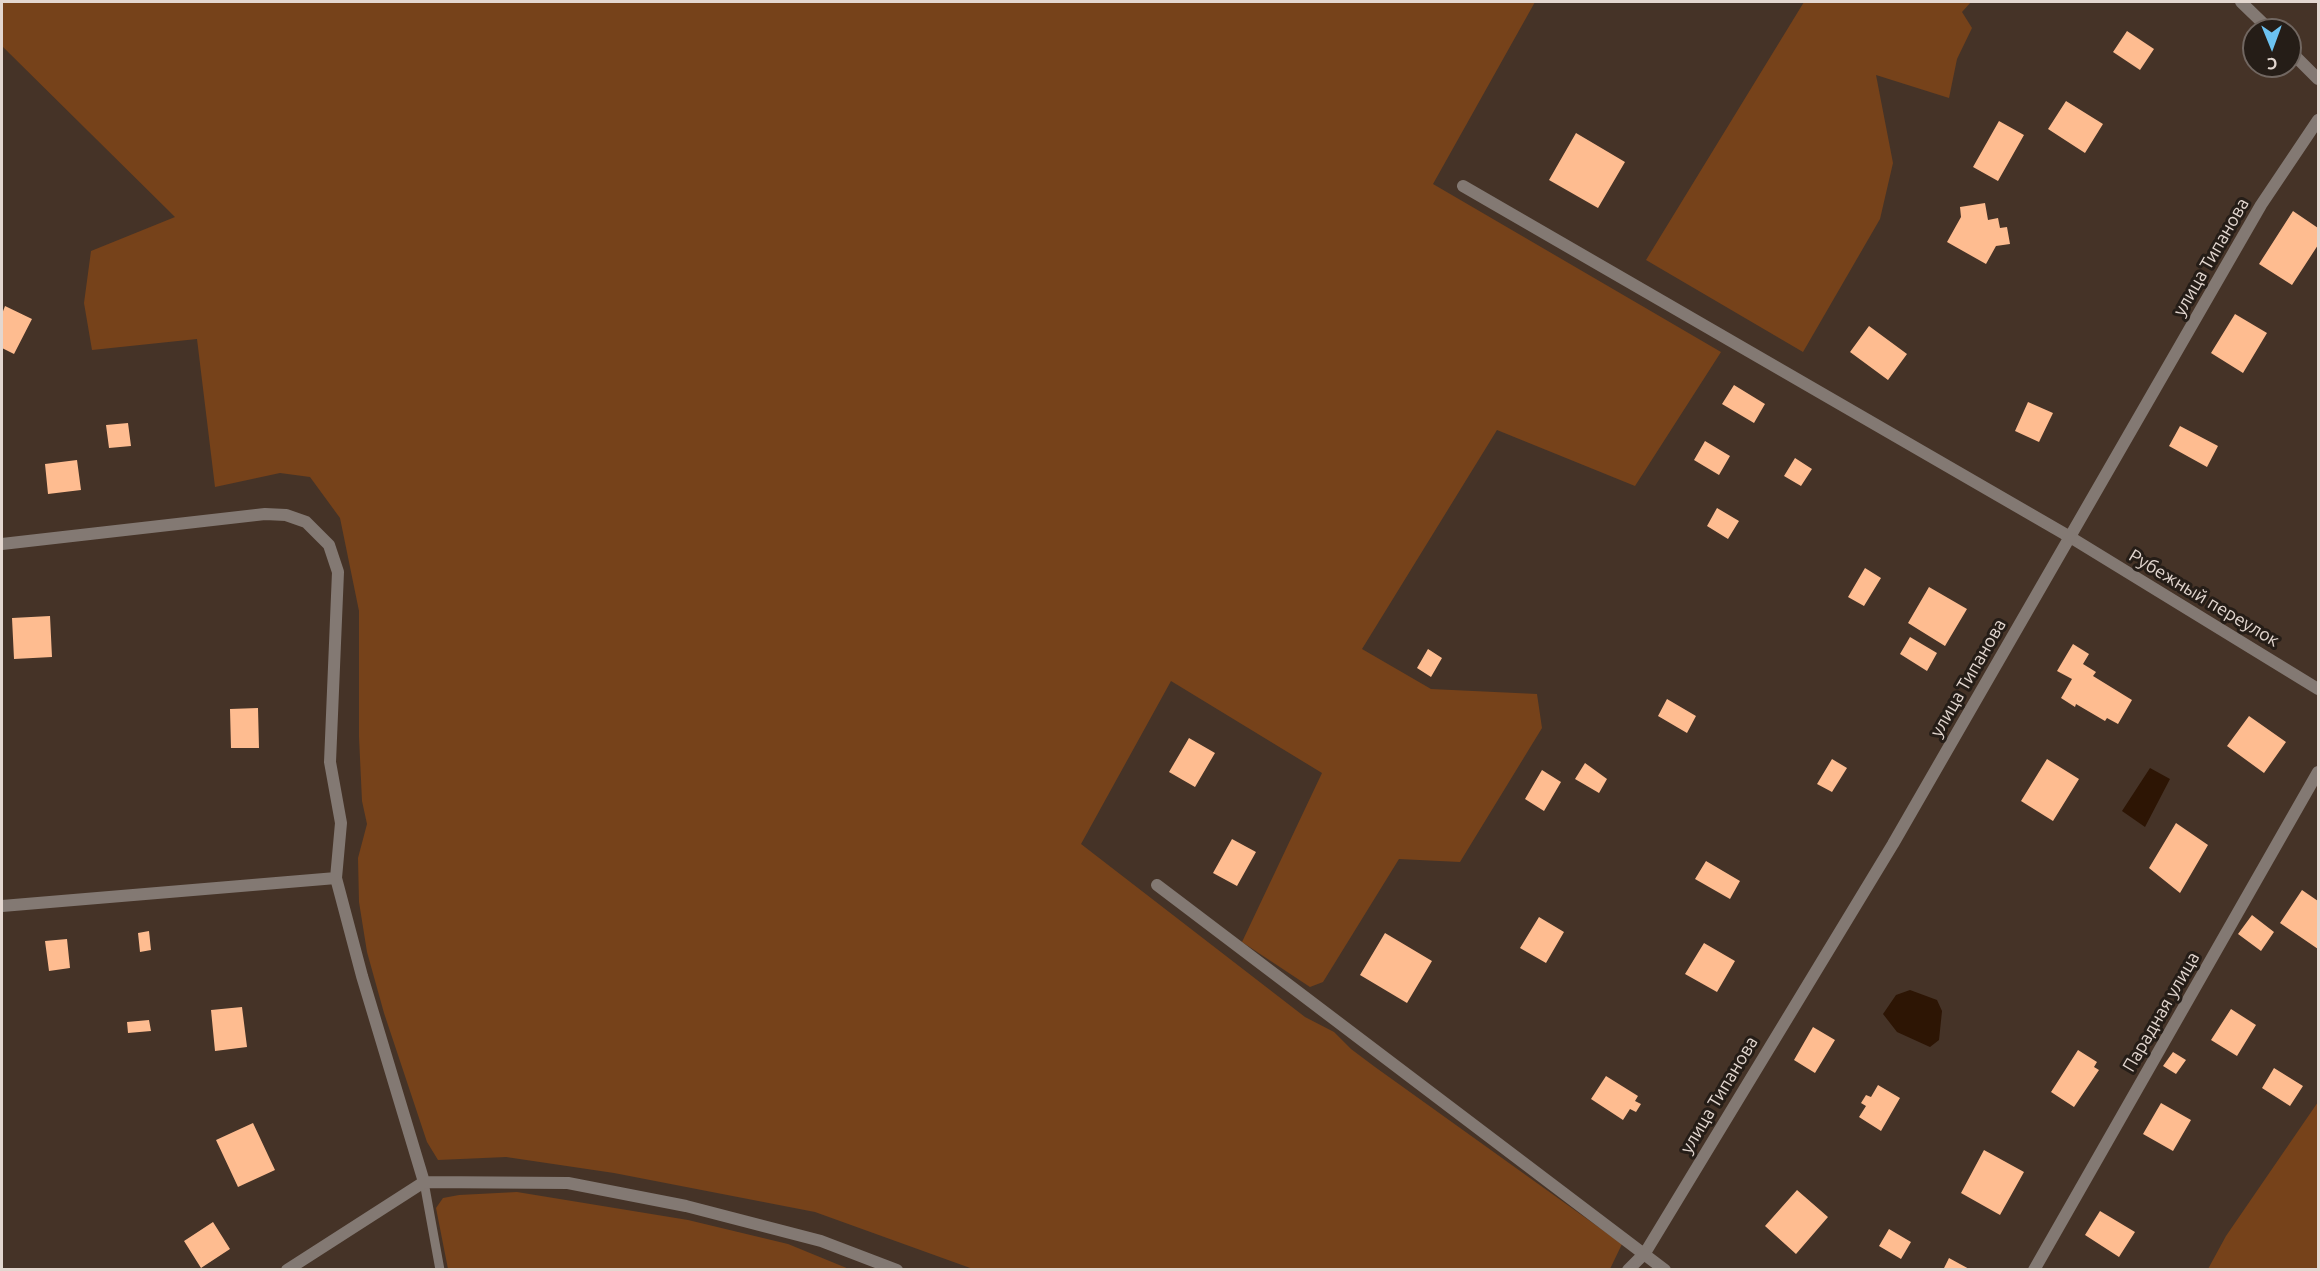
<!DOCTYPE html>
<html>
<head>
<meta charset="utf-8">
<style>
  body { margin:0 }
  #map { position:relative; width:2320px; height:1271px; overflow:hidden; background:#453327; font-family:Ubuntu,sans-serif }
  canvas { display:block }
  .frame { position:absolute; inset:0; border:3px solid #e3d7d0; pointer-events:none }
  .north { position:absolute; left:2242px; top:18px; width:60px; height:60px; box-sizing:border-box; background:#251d17; border:2px solid #716761; border-radius:50%; rotate:179deg; font-size:16px; font-weight:700; line-height:24px; text-align:center; color:#e3d7d0 }
  .north::after { content:''; display:block; margin:auto; width:21px; height:27px; background:#6cc3f2; clip-path:polygon(50% 0,100% 100%,50% 72%,0 100%) }
</style>
</head>
<body>
<div id="map">
<canvas width="2320" height="1271"></canvas>
<div class="frame"></div>
<div class="north">С</div>
</div>
<script>
const ctx = document.querySelector('canvas').getContext('2d');
ctx.lineJoin = 'round';
function fill(path, color) {
  ctx.fillStyle = color;
  ctx.fill(path, 'evenodd');
}
function shape(rows) {
  const path = new Path2D();
  for (const r of rows) {
    path.moveTo(r[0], r[1]);
    for (let i = 2; i < r.length; i += 2) path.lineTo(r[i], r[i + 1]);
  }
  return path;
}
function strokePath(path, color, width, dash) {
  ctx.strokeStyle = color;
  ctx.lineWidth = width;
  ctx.lineCap = dash ? 'butt' : 'round';
  ctx.setLineDash(dash || []);
  ctx.stroke(path);
}
function drawText(font, color, halo, rows, align = 'center') {
  ctx.font = font + ' Ubuntu,sans-serif';
  ctx.lineWidth = 6;
  ctx.setLineDash([]);
  ctx.textBaseline = 'middle';
  ctx.strokeStyle = halo;
  ctx.fillStyle = color;
  for (const [text, x, y, turn = 0] of rows) {
    ctx.save();
    ctx.translate(x, y);
    ctx.rotate((+turn || 0) * Math.PI / 180);
    ctx.textAlign = isNaN(turn) ? turn : align;
    if (halo) ctx.strokeText(text, 0, 0);
    ctx.fillText(text, 0, 0);
    ctx.restore();
  }
}
fill(shape([
  [2,2,1535,2,1433,184,1721,352,1635,486,1497,430,1362,649,1431,689,1537,694,1542,728,1460,862,1399,859,1323,982,1310,987,1242,942,1322,773,1171,681,1081,844,1305,1017,1334,1032,1351,1049,1375,1067,1622,1244,1610,1269,973,1269,815,1212,614,1173,506,1157,438,1160,427,1142,384,1013,367,952,359,902,358,858,367,824,362,801,359,737,359,611,340,518,310,477,280,473,215,487,197,339,92,350,84,303,91,251,175,217,2,46],
  [1804,2,1971,2,1962,12,1972,28,1957,59,1949,98,1876,75,1893,163,1880,219,1803,352,1646,260],
  [2318,1102,2318,1269,2208,1269,2226,1236],
  [517,1192,688,1220,788,1244,849,1269,448,1269,436,1208,443,1198,459,1195]
]), '#76421a');
fill(shape([
  [2150,768,2170,779,2145,827,2122,811],
  [1910,990,1937,1000,1942,1011,1939,1040,1930,1047,1897,1032,1883,1014,1896,995]
]), '#2d1504');
fill(shape([
  [2127,31,2154,49,2140,70,2113,52],
  [2066,101,2103,124,2085,153,2048,129],
  [1999,121,2024,135,1998,181,1973,167],
  [1576,133,1625,162,1598,208,1549,180],
  [1985,203,1988,220,1998,218,2000,228,2007,227,2010,244,1996,246,1986,264,1947,242,1961,217,1960,207],
  [2293,211,2318,228,2318,245,2292,285,2259,264],
  [5,306,32,319,14,354,2,348,2,314],
  [2235,314,2267,333,2243,373,2211,353],
  [1869,326,1907,354,1888,380,1850,352],
  [1734,385,1765,404,1754,423,1722,404],
  [2028,402,2053,413,2039,442,2015,431],
  [128,423,131,446,109,448,106,425],
  [2180,426,2218,446,2207,467,2169,446],
  [1705,441,1730,456,1719,475,1694,460],
  [1795,458,1812,469,1801,486,1784,476],
  [77,460,81,490,48,494,45,464],
  [1717,508,1739,521,1728,539,1707,526],
  [1865,568,1881,578,1864,606,1848,597],
  [1929,587,1967,609,1945,646,1908,623],
  [50,616,52,657,14,659,12,618],
  [1910,637,1937,653,1927,671,1900,654],
  [2073,644,2089,654,2083,664,2096,672,2093,676,2132,700,2118,724,2107,718,2105,721,2076,704,2075,707,2061,698,2072,679,2057,671],
  [1428,649,1442,658,1431,677,1417,668],
  [1667,699,1696,716,1687,733,1658,716],
  [258,708,259,748,231,748,230,709],
  [2249,716,2286,742,2264,773,2227,746],
  [1189,738,1215,753,1195,787,1169,772],
  [1832,759,1847,768,1832,792,1817,784],
  [2047,759,2079,779,2053,821,2021,801],
  [1585,763,1607,779,1599,793,1575,779],
  [1542,770,1561,782,1544,811,1525,799],
  [2176,823,2208,845,2180,893,2149,868],
  [1232,839,1256,852,1237,886,1213,873],
  [1706,861,1740,881,1730,899,1695,879],
  [2302,890,2318,901,2318,949,2280,923],
  [2252,915,2274,932,2261,951,2238,934],
  [1539,917,1564,932,1546,963,1520,948],
  [149,931,151,950,140,952,138,933],
  [1385,933,1432,961,1407,1003,1360,975],
  [67,939,70,968,49,971,45,941],
  [1704,943,1735,961,1717,992,1685,974],
  [242,1007,247,1047,215,1051,211,1010],
  [2231,1009,2256,1025,2237,1056,2211,1040],
  [149,1020,151,1031,128,1033,127,1022],
  [1813,1027,1835,1040,1815,1073,1794,1060],
  [2078,1050,2097,1062,2094,1067,2099,1070,2074,1107,2051,1092],
  [2173,1052,2186,1060,2176,1074,2163,1066],
  [2274,1068,2303,1086,2290,1106,2262,1088],
  [1606,1076,1638,1096,1635,1101,1641,1104,1636,1112,1630,1109,1623,1120,1591,1099],
  [1878,1085,1900,1098,1881,1131,1859,1117,1866,1106,1861,1103,1866,1095,1871,1097],
  [2161,1103,2191,1120,2173,1151,2143,1134],
  [253,1123,275,1170,238,1187,216,1140],
  [1984,1150,2024,1172,2000,1215,1961,1193],
  [1797,1190,1828,1217,1796,1254,1765,1226],
  [2100,1211,2135,1232,2119,1257,2085,1235],
  [213,1222,230,1249,201,1268,184,1241],
  [1889,1229,1911,1242,1901,1259,1879,1246],
  [1949,1258,1971,1270,1943,1270]
]), '#febc90');
strokePath(shape([
  [424,1182,440,1270]
]), '#837973', 9);
strokePath(shape([
  [2241,2,2270,30],
  [2290,51,2318,79],
  [1463,186,2070,537,2318,689],
  [2,544,265,514,286,515,306,522,329,545,338,572,330,762,341,823,336,878,362,976,424,1182],
  [1157,885,1665,1270],
  [2,906,336,878],
  [287,1270,424,1182,568,1183,686,1206,821,1241,897,1270],
  [1628,1270,1645,1253,1893,844,2261,205,2318,120],
  [2034,1270,2318,772]
]), '#837973', 12);
drawText('18px', '#e3d7d0', '#251d17', [
  ["улица Типанова",2211,257,-60],
  ["Рубежный переулок",2204,598,31],
  ["улица Типанова",1968,678,-60],
  ["Парадная улица",2161,1012,-60],
  ["улица Типанова",1719,1095,-59]
]);
</script>
</body>
</html>
